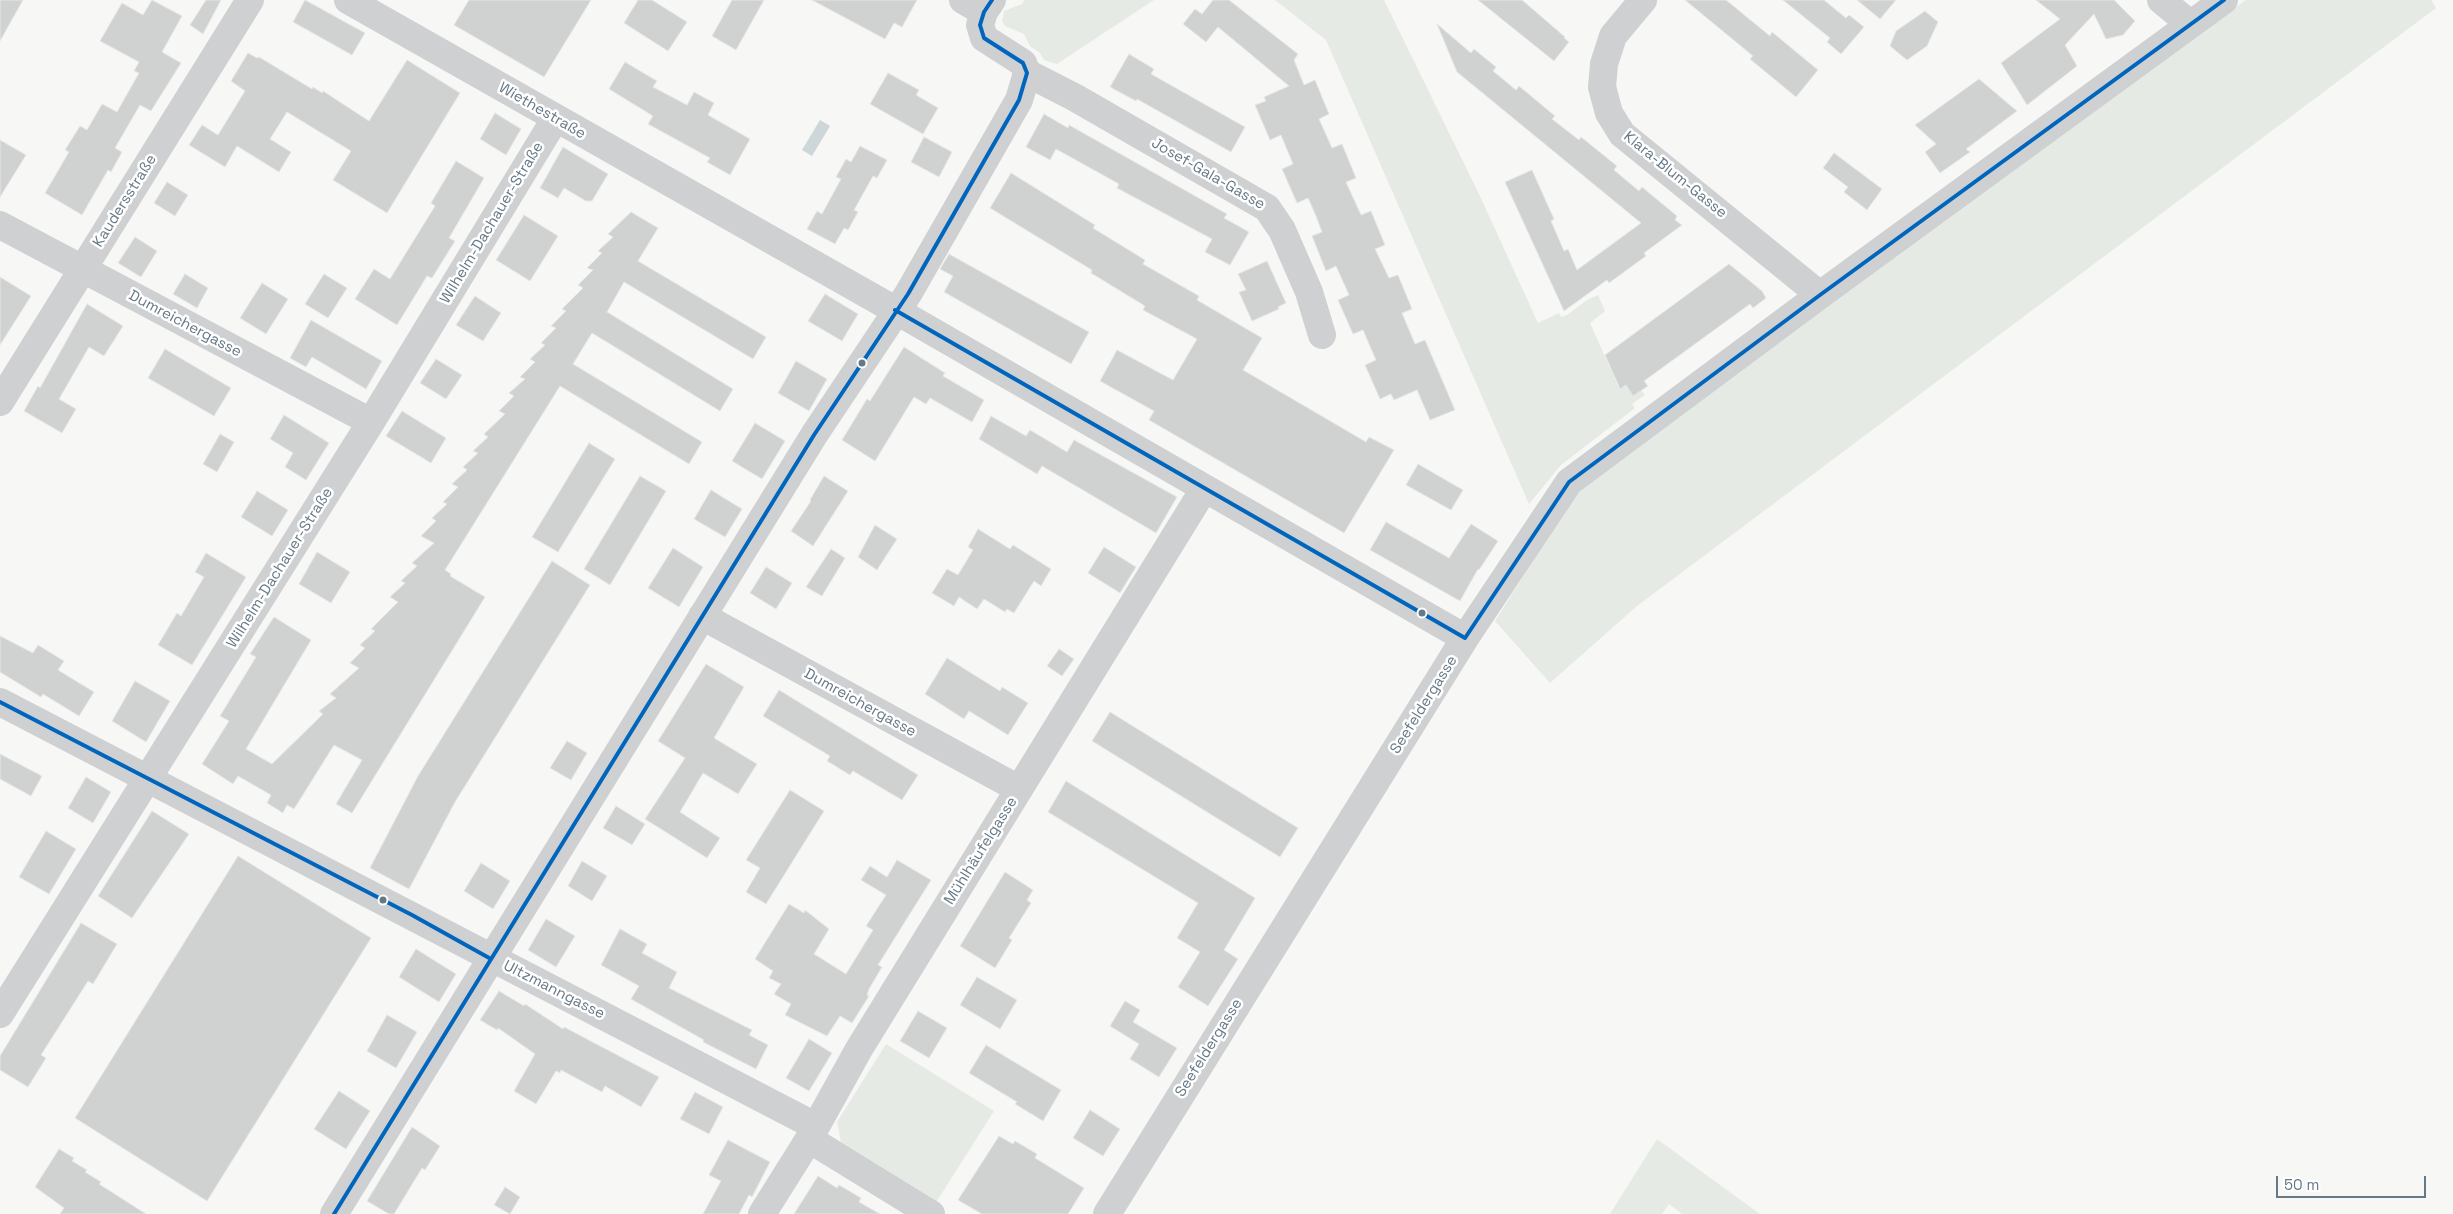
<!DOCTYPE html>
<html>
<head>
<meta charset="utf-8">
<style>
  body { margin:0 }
  #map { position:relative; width:2453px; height:1214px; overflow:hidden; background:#f7f7f6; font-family:"Space Grotesk",sans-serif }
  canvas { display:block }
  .scale { position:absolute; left:2276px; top:1176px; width:150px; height:22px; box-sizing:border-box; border:2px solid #667987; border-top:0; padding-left:6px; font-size:15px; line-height:18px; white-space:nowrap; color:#667987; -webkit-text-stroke:4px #fff; paint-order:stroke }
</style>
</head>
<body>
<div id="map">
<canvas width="2453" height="1214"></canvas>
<div class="scale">50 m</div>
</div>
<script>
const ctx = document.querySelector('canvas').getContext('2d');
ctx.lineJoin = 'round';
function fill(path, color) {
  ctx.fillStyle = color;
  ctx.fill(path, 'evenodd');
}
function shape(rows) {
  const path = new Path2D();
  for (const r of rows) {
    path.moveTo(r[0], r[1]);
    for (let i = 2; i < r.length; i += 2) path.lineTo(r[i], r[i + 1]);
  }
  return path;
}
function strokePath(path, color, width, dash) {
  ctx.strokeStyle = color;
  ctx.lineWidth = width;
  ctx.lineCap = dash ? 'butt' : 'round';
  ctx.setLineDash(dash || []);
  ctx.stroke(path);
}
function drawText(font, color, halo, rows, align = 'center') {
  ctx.font = font + ' "Space Grotesk",sans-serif';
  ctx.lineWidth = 5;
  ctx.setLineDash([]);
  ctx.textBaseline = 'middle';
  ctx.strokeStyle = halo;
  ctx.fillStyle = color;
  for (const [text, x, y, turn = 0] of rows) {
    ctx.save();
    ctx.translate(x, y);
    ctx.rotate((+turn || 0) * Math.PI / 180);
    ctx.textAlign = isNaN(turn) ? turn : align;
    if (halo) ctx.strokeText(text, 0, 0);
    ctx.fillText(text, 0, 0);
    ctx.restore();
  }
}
fill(shape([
  [1024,0,1154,0,1057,64,1044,60,1040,53,1030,46,1024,34,1005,26,1002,21,1004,11,1022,4],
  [1275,0,1384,0,1479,194,1538,323,1559,313,1561,317,1567,315,1587,300,1598,295,1605,311,1590,323,1619,388,1635,379,1628,388,1633,396,1641,390,1645,395,1632,404,1635,408,1561,465,1529,504,1326,40],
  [2246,0,2431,0,2436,8,1637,606,1550,683,1495,621,1574,496,1737,369],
  [886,1044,994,1111,937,1201,841,1142,837,1122],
  [1657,1139,1760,1214,1682,1214,1669,1204,1662,1214,1610,1214]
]), '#e6eae4');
fill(shape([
  [820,120,830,126,812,156,802,150]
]), '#cdd6d8');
const building = shape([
  [0,0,23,0,0,41,0,0],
  [152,0,182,16,162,52,181,63,151,111,140,105,115,148,122,152,111,172,108,170,82,215,45,193,69,152,65,150,80,126,87,130,102,104,117,112,139,73,134,71,139,62,100,41,122,3,143,15,152,0],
  [206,0,221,0,203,34,190,25,206,0],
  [305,0,365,33,352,55,293,22,305,0],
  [469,0,591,0,544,77,454,25,469,0],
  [638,0,652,0,687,22,668,51,624,23,638,0],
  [732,0,764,0,736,50,712,36,732,0],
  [812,0,917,0,902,27,894,23,885,39,812,0],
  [1213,0,1229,0,1298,54,1294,60,1304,85,1315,80,1329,114,1319,119,1332,148,1342,144,1356,178,1346,182,1361,215,1371,211,1385,245,1375,249,1389,278,1398,275,1412,309,1402,313,1415,344,1425,340,1455,410,1430,420,1417,390,1394,400,1391,394,1380,399,1365,365,1376,360,1363,330,1353,334,1338,300,1349,295,1336,266,1326,271,1312,236,1322,232,1316,216,1308,198,1297,203,1282,169,1293,164,1281,135,1270,140,1255,105,1266,101,1264,97,1289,86,1218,27,1206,42,1183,24,1195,9,1202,14,1213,0],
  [1478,0,1522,0,1565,37,1564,38,1569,42,1554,61,1478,0],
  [1685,0,1726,0,1770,36,1772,32,1818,70,1796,97,1750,59,1753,56,1685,0],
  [1783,0,1824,0,1846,18,1849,15,1864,27,1841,54,1827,42,1830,38,1783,0],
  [1857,0,1896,0,1880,19,1857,0],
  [2036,0,2114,0,2135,21,2123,35,2106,39,2094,14,2065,45,2077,66,2027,105,2001,63,2060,19,2036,0],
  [1925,11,1938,22,1927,46,1907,60,1890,46,1896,31,1925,11],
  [1437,24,1471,53,1474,49,1496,67,1493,71,1516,90,1519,86,1555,116,1552,119,1579,140,1581,137,1617,166,1614,170,1639,191,1642,187,1677,216,1675,220,1682,225,1644,253,1646,256,1609,283,1607,280,1564,311,1505,182,1532,170,1554,219,1551,221,1564,251,1568,249,1577,270,1641,223,1457,72,1437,24],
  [248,53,257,58,259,57,312,89,313,87,322,93,323,91,369,121,407,60,460,93,387,213,333,180,351,151,287,112,270,139,291,152,279,172,237,146,225,167,189,145,202,125,218,135,245,91,231,81,248,53],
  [1129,54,1154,69,1151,74,1245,127,1231,152,1137,99,1136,101,1110,87,1129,54],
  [625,62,657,81,653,87,687,105,694,92,714,103,708,115,750,139,730,175,707,162,710,158,648,124,653,116,609,89,625,62],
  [888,73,919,90,916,95,938,108,923,134,870,104,888,73],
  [1979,79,2017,111,1966,149,1970,152,1940,173,1925,152,1936,144,1915,125,1979,79],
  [495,113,521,129,506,155,480,139,495,113],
  [1044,114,1068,128,1069,125,1227,214,1224,218,1249,232,1230,265,1205,252,1212,239,1117,188,1119,184,1056,149,1050,160,1026,147,1044,114],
  [924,137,952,152,939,177,911,162,924,137],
  [0,140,26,155,0,197,0,140],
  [860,146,887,160,877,178,873,176,854,210,858,212,848,230,844,228,835,244,807,229,817,211,822,214,841,179,836,177,846,159,851,162,860,146],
  [563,147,608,174,592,201,586,201,564,188,558,198,540,188,563,147],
  [1834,153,1882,189,1867,210,1844,192,1848,187,1823,168,1834,153],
  [456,161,484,178,449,238,455,241,432,278,427,276,397,325,355,299,374,269,390,279,435,206,431,203,456,161],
  [1011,173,1095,225,1093,228,1145,260,1143,264,1199,296,1197,300,1262,338,1243,370,1366,442,1369,437,1394,450,1344,533,1149,420,1154,411,1100,381,1117,350,1173,380,1197,339,1143,310,1145,306,1091,273,1092,270,990,208,1011,173],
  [167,182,188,195,175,216,154,203,167,182],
  [631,212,658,228,638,261,766,337,753,359,624,282,607,312,733,389,720,411,592,333,573,364,702,442,689,464,560,386,445,570,451,574,450,576,485,597,352,813,336,804,362,760,334,745,294,809,287,805,283,813,267,803,271,795,238,776,233,784,202,764,229,721,220,716,256,657,250,654,274,617,311,640,246,749,272,764,323,714,319,711,336,698,330,694,359,668,350,663,365,648,360,645,375,631,371,629,398,602,390,597,405,583,401,581,417,566,412,563,434,543,421,536,436,521,432,518,447,504,443,502,458,487,452,484,467,470,463,467,478,453,473,451,488,437,484,434,505,414,499,411,514,396,509,393,525,379,520,377,535,362,530,359,545,345,541,343,556,328,551,326,566,311,562,309,583,288,578,285,593,270,587,268,602,253,598,251,613,237,608,234,631,212],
  [524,215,558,236,530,281,496,260,524,215],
  [135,237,157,251,141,277,118,263,135,237],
  [949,254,1089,332,1071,364,944,292,953,276,940,269,949,254],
  [1267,261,1286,303,1278,307,1279,309,1252,321,1239,292,1246,290,1238,274,1267,261],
  [1729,264,1762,291,1766,298,1753,308,1750,304,1644,381,1648,386,1633,396,1626,385,1620,389,1605,355,1729,264],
  [185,274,208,288,197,308,173,294,185,274],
  [324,274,347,288,328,318,305,304,324,274],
  [0,277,31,296,0,345,0,277],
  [262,283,288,299,266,334,240,318,262,283],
  [825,294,858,314,842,341,808,321,825,294],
  [475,296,501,313,483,341,456,325,475,296],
  [87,304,123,326,104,356,89,347,59,399,76,409,62,433,24,411,38,386,40,388,87,304],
  [311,320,382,361,366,389,312,357,306,367,290,358,311,320],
  [904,347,945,373,943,376,984,400,972,422,930,398,926,404,914,397,875,461,842,440,867,399,870,401,904,347],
  [165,349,231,388,214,416,148,378,165,349],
  [436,359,462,375,446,399,420,383,436,359],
  [796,361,827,379,809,411,778,393,796,361],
  [402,411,446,438,431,463,386,436,402,411],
  [284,415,329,443,306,480,285,467,293,453,270,439,284,415],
  [991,416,1026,436,1030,430,1067,452,1074,440,1177,497,1156,533,1042,466,1037,474,979,439,991,416],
  [755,423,785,441,762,479,732,461,755,423],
  [220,434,234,442,217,472,203,464,220,434],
  [589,443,615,459,558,552,532,537,589,443],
  [1418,464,1463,490,1451,510,1406,485,1418,464],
  [640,476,666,491,610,585,584,569,640,476],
  [824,476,848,491,813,546,791,531,811,501,810,500,824,476],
  [711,490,742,509,725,537,694,519,711,490],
  [257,491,288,510,272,536,241,517,257,491],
  [1386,522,1449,558,1471,524,1498,541,1479,570,1478,569,1460,601,1370,550,1386,522],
  [875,525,897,539,877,570,858,557,875,525],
  [978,529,1010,549,1013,545,1051,569,1041,586,1034,581,1014,613,1007,609,1005,612,984,599,977,609,959,597,954,606,932,593,947,569,958,575,973,550,968,547,978,529],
  [1104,547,1136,567,1120,593,1088,573,1104,547],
  [673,548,703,567,679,607,648,588,673,548],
  [831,549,845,558,822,596,806,587,831,549],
  [317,552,350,572,331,603,299,584,317,552],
  [206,553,246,577,192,665,158,645,177,613,181,616,204,577,195,572,206,553],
  [552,561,590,585,455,802,409,889,370,868,418,776,552,561],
  [766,567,792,583,776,609,750,593,766,567],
  [0,636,33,653,38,645,64,661,58,670,94,692,79,716,43,694,41,697,0,672,0,636],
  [1059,649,1074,659,1062,676,1047,666,1059,649],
  [947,658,1000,691,1002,687,1028,703,1008,735,969,711,964,719,925,694,947,658],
  [706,664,744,687,714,738,757,764,738,794,703,773,680,812,720,838,707,858,645,819,685,758,658,741,706,664],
  [135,681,170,701,146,742,112,721,135,681],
  [779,690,918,775,902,800,853,771,850,775,827,761,830,756,763,716,779,690],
  [1110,712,1298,828,1280,857,1092,741,1110,712],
  [567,741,587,753,571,780,550,768,567,741],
  [0,754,42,776,31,796,0,779,0,754],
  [86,777,111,792,93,823,68,808,86,777],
  [1066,781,1255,898,1224,950,1238,959,1208,1006,1178,987,1200,952,1177,938,1198,903,1048,812,1066,781],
  [790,790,824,811,766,904,746,892,760,868,746,860,790,790],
  [616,806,645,824,632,845,603,828,616,806],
  [152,811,189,834,132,918,98,896,152,811],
  [46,831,76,849,49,894,19,877,46,831],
  [238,856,371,938,207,1201,75,1118,238,856],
  [897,860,931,880,878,965,882,967,869,989,867,995,869,996,852,1023,840,1016,827,1036,785,1015,791,1004,774,994,781,984,769,978,773,971,755,959,789,904,804,913,805,910,829,929,814,954,846,974,873,930,866,926,886,895,861,880,870,866,887,877,897,860],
  [582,861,607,876,592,901,568,886,582,861],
  [481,863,510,881,493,909,464,891,481,863],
  [1005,872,1033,890,1027,900,1031,903,1009,938,1012,940,995,968,960,946,1005,872],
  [546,919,575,936,556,967,528,950,546,919],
  [81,923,117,944,93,984,88,981,41,1055,46,1058,28,1087,0,1070,0,1056,81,923],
  [620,929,647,944,642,953,677,972,669,988,752,1030,749,1035,768,1045,756,1069,703,1042,704,1040,631,999,639,986,601,965,620,929],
  [416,949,456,974,439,1002,399,977,416,949],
  [977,977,1017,1000,1000,1029,960,1005,977,977],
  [499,991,524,1006,525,1004,563,1029,564,1027,659,1077,641,1107,605,1086,602,1092,561,1070,560,1073,556,1071,536,1104,514,1091,535,1054,498,1028,497,1030,480,1020,499,991],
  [1125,1001,1140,1010,1133,1022,1177,1048,1159,1077,1130,1059,1139,1044,1110,1026,1125,1001],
  [918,1011,947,1028,929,1058,900,1041,918,1011],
  [387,1015,417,1032,396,1068,367,1051,387,1015],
  [809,1039,832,1053,809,1091,786,1078,809,1039],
  [986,1045,1061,1090,1043,1121,1015,1104,1017,1102,969,1073,986,1045],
  [339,1091,370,1111,346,1149,314,1129,339,1091],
  [695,1092,723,1107,709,1134,680,1119,695,1092],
  [1090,1110,1120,1129,1103,1156,1073,1138,1090,1110],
  [412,1127,440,1146,425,1170,422,1168,394,1214,389,1214,367,1201,412,1127],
  [999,1136,1013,1144,1015,1141,1037,1154,1035,1158,1084,1188,1068,1214,982,1214,958,1200,999,1136],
  [728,1140,770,1162,752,1197,749,1195,739,1214,703,1214,721,1181,709,1175,728,1140],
  [59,1149,74,1158,72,1161,87,1170,85,1172,101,1182,99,1184,146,1214,60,1214,64,1208,35,1187,59,1149],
  [818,1176,837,1188,839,1185,861,1198,859,1202,880,1214,794,1214,818,1176],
  [505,1187,520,1197,510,1214,494,1205,505,1187]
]);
fill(building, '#d0d2d2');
strokePath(building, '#e6e6e6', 1);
strokePath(shape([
  [348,0,895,310,1465,638],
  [963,0,984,12],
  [1643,0,1613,36,1604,64,1602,87,1609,113,1622,134,1820,295],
  [2161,0,2190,24],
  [1027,73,1074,97,1267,208,1282,230,1309,292,1322,335],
  [0,225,371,422],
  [0,402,250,0],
  [702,616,1019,789],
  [0,702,815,1126],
  [0,1014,371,422,555,119],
  [809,1139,931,1214],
  [334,1214,814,435,908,294,1019,100,1027,73,1023,63,984,38,980,25,984,12,992,0],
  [762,1214,809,1139,859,1049,1204,489],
  [1107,1214,1465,638,1569,482,1820,295,2224,0]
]), '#ced0d1', 28);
strokePath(shape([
  [895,310,1465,638],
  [1465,638,1569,482,1820,295,2224,0],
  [0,702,412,915,491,959],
  [334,1214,814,435,908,294,1019,100,1027,73,1023,63,984,38,980,25,984,12,992,0]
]), '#0065bd', 4);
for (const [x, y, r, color] of [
  [862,363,4.5,"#667987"],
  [1422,613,4.5,"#667987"],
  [383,900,4.5,"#667987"]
]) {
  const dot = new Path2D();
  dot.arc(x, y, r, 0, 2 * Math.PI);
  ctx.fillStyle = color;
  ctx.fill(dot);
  strokePath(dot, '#fff', 2);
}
drawText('15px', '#667987', '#fff', [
  ["Wiethestraße",542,111,30],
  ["Josef-Gala-Gasse",1208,174,30],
  ["Klara-Blum-Gasse",1675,175,39],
  ["Kaudersstraße",125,201,-58],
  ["Wilhelm-Dachauer-Straße",492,223,-59],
  ["Dumreichergasse",185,324,28],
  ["Wilhelm-Dachauer-Straße",280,568,-58],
  ["Dumreichergasse",860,703,29],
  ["Seefeldergasse",1424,705,-58],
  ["Mühlhäufelgasse",981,851,-58],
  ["Ultzmanngasse",554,990,27],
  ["Seefeldergasse",1209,1048,-58]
]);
</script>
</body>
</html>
